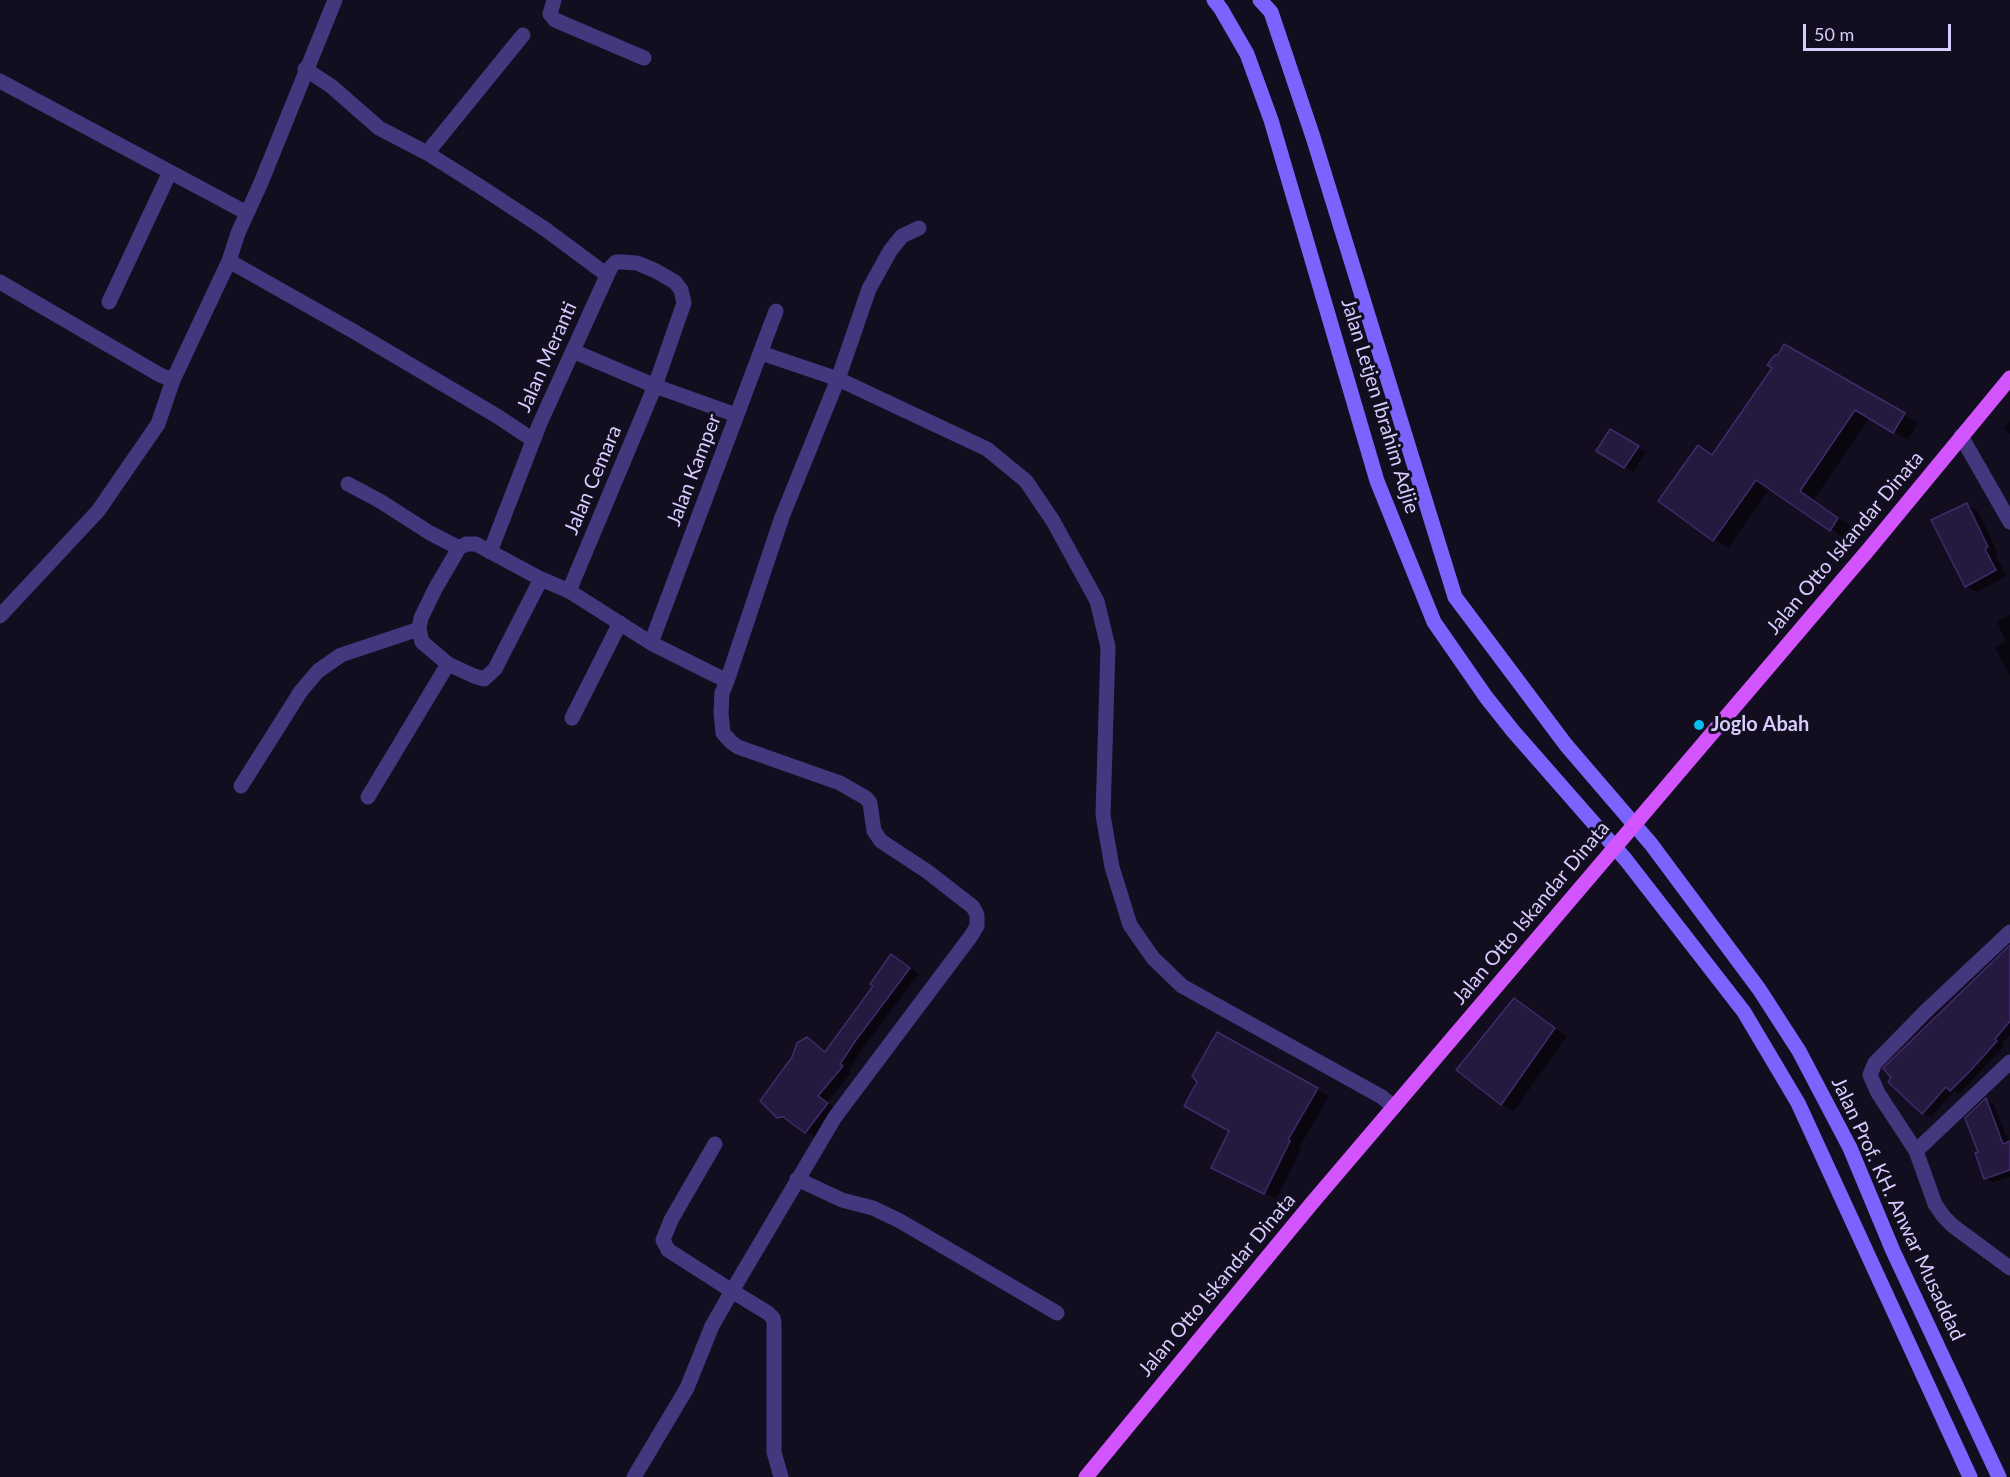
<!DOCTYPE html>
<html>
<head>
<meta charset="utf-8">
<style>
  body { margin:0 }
  #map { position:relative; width:2010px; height:1477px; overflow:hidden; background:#120d1f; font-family:Lato,sans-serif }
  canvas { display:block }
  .scale { position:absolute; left:1803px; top:24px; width:148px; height:27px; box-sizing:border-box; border:3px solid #d7ccfe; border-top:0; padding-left:8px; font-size:18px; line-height:21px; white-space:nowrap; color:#d7ccfe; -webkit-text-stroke:4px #120d1f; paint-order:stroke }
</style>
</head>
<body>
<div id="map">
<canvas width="2010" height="1477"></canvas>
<div class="scale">50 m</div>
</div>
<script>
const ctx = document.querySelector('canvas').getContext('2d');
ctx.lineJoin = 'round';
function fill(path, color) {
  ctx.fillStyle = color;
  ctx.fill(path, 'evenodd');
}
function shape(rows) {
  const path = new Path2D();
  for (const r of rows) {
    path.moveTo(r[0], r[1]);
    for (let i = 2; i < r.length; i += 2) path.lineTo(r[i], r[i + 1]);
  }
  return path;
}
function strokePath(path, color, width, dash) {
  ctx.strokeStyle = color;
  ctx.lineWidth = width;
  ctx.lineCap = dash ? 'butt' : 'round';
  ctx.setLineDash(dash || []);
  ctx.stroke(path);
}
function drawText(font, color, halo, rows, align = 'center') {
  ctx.font = font + ' Lato,sans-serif';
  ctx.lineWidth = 6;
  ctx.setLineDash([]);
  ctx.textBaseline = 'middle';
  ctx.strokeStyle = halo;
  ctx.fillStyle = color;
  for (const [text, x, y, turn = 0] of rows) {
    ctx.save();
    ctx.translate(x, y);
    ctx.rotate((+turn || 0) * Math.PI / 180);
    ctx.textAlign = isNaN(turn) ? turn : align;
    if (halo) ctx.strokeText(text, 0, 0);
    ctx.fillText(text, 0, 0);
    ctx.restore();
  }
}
fill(shape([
  [1785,346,1918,423,1908,440,1870,417,1813,501,1852,527,1845,538,1770,488,1728,548,1714,539,1714,456,1774,367],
  [2010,420,2010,434,2003,429],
  [1611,431,1646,452,1633,472,1598,451],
  [1967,505,1978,511,1998,554,1995,555,2007,576,1977,592,1966,586],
  [2010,615,2010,676,1995,648,2006,642,1997,621],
  [2010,947,2010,1035,2002,1044,2004,1046,1959,1094,1954,1091,1931,1117,1923,1112],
  [901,962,919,974,865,1045,849,1071,851,1073,827,1102,836,1109,815,1137,792,1122,788,1122,778,1117,807,1038,827,1052],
  [1514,1000,1567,1036,1514,1111,1501,1104],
  [1217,1034,1329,1096,1299,1148,1301,1149,1276,1199,1225,1173,1231,1130,1199,1081],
  [1986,1100,1994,1105,2009,1143,2010,1143,2010,1177,1993,1182,1985,1178,1980,1153]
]), '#0007');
const building = shape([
  [1784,344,1905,413,1893,433,1855,410,1800,491,1838,518,1830,531,1756,480,1713,541,1658,501,1698,445,1712,455,1772,368,1767,365,1775,355,1778,355,1784,344],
  [1610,429,1639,446,1624,468,1596,451,1610,429],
  [1967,503,1988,547,1985,549,1996,570,1965,587,1931,520,1967,503],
  [2010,945,2010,1021,1995,1039,1997,1041,1971,1070,1950,1091,1946,1087,1922,1114,1888,1082,1891,1078,1883,1068,2010,945],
  [891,954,910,968,856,1040,840,1064,843,1066,818,1096,828,1103,805,1133,783,1117,777,1118,760,1101,792,1057,797,1043,807,1037,825,1052,873,986,870,984,891,954],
  [1514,998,1555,1028,1501,1105,1456,1070,1514,998],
  [1217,1032,1318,1088,1288,1140,1290,1141,1264,1194,1211,1168,1229,1131,1184,1106,1197,1082,1192,1076,1217,1032],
  [1986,1098,2003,1144,2010,1141,2010,1170,1984,1179,1975,1153,1978,1152,1965,1118,1986,1098]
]);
fill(building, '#251940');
strokePath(building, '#402b6b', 1.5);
strokePath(shape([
  [554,0,550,14,555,20,644,58],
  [305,69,331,86,379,128,427,153,481,187,545,229,607,275],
  [0,81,247,213],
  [427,153,523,35],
  [229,261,353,331,497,416,533,440],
  [0,282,160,375,173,380,229,261,238,233,260,185,335,0],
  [109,302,170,172],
  [573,351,655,386,736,415],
  [761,353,838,379,869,289,890,251,902,236,919,228],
  [1961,436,2010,522],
  [348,484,380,501,430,533,459,548],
  [490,552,540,423,611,267,616,262,622,262,637,263,656,271,675,282,681,290,684,303,655,386,569,591],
  [541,579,495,669,484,679,474,676,448,664,422,642,419,629,421,618,435,589,459,548,466,544,476,544,541,579,569,591,651,643,727,681,782,517,838,379,987,449,1026,481,1053,521,1097,601,1108,647,1103,815,1112,867,1130,925,1153,958,1182,986,1382,1097,1394,1107],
  [0,616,98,511,158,424,173,380],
  [651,643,776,311],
  [727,681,722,693,721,713,723,733,731,742,738,747,840,783,866,798,870,803,874,831,881,841,928,872,973,907,977,915,977,926,971,936,835,1117,732,1291,768,1313,773,1318,774,1323,774,1452,781,1477],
  [572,718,620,623],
  [241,786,301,691,318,671,341,655,419,629],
  [368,797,448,664],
  [2010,932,1926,1011,1875,1063,1870,1075,1878,1093,1916,1151,2010,1062],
  [1916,1151,1935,1204,1944,1217,1953,1226,2010,1268],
  [797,1179,842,1200,873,1208,900,1221,1057,1313],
  [634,1477,687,1388,712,1326,732,1291,668,1250,663,1240,671,1220,715,1144]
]), '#43387e', 15);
strokePath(shape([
  [1214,0,1221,9,1247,54,1271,120,1377,481,1434,622,1486,697,1513,731,1626,860,1744,1012,1798,1103,1970,1477],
  [1260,0,1271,12,1313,137,1455,597,1566,745,1651,844,1759,989,1799,1051,1850,1148,1893,1251,1999,1477]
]), '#7a64fd', 15);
strokePath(shape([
  [1086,1477,1312,1203,1869,549,2010,378]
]), '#d154fc', 15);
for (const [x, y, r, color] of [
  [1699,725,6,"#04bef2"]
]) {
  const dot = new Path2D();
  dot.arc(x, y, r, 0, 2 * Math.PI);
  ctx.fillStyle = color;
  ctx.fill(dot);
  strokePath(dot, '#120d1f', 2);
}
drawText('20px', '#d7ccfe', '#120d1f', [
  ["Jalan Meranti",547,357,-66],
  ["Jalan Letjen Ibrahim Adjie",1380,406,73],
  ["Jalan Kamper",694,470,-69],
  ["Jalan Cemara",593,480,-67],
  ["Jalan Otto Iskandar Dinata",1845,543,-50],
  ["Jalan Otto Iskandar Dinata",1531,913,-50],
  ["Jalan Prof. KH. Anwar Musaddad",1898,1209,65],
  ["Jalan Otto Iskandar Dinata",1217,1285,-50]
]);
drawText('bold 20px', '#d7ccfe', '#120d1f', [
  ["Joglo Abah",1711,725]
], 'left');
</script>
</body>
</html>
